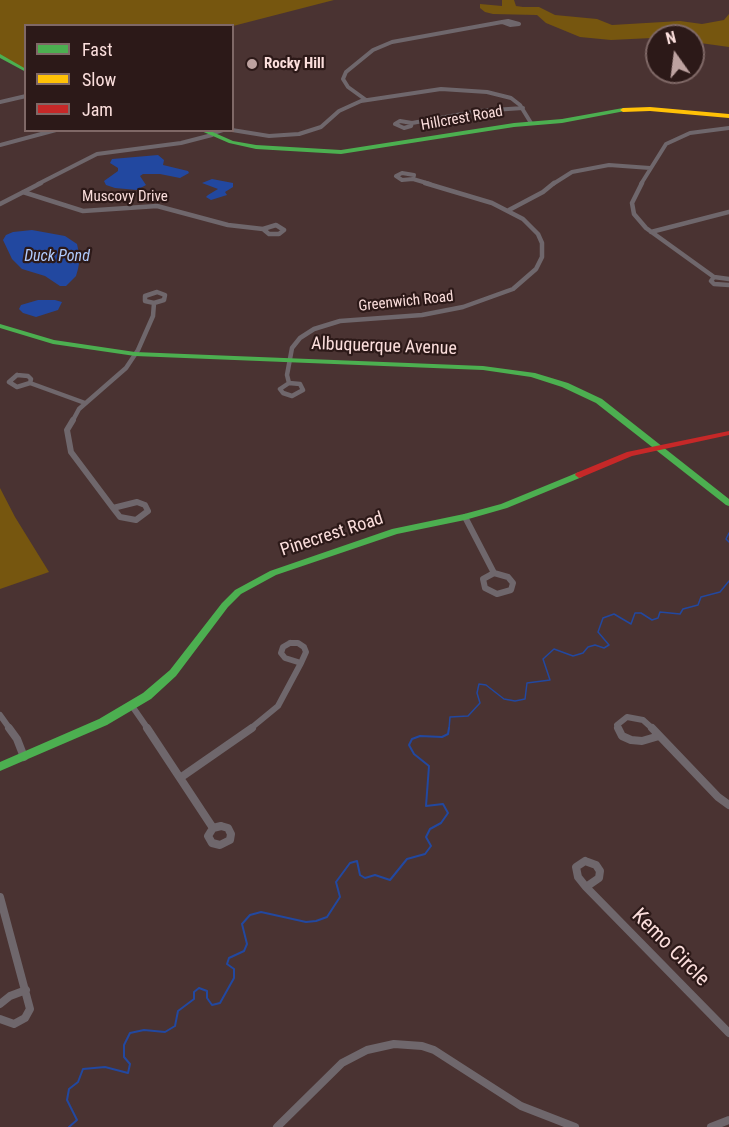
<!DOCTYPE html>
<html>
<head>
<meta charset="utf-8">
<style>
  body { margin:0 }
  #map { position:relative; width:729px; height:1127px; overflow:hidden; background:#4a3332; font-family:"Roboto Condensed",sans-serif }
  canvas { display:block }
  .legend { position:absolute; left:24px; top:24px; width:210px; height:108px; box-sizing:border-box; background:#2c1918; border:2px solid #7f6866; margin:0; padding:8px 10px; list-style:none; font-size:18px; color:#fbdedc }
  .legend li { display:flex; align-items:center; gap:12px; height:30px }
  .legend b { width:30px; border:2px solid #7f6866 }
  .north { position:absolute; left:645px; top:24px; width:60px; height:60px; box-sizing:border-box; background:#2c1918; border:2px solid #7f6866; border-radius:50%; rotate:346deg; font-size:16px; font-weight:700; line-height:24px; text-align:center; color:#fbdedc }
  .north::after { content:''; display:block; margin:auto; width:21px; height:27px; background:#bda2a0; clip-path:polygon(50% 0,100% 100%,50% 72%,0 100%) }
</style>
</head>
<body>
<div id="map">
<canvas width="729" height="1127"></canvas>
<ul class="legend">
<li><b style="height:8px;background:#4caf50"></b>Fast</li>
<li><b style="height:8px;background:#ffc107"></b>Slow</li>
<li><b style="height:8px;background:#c62828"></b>Jam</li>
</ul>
<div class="north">N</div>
</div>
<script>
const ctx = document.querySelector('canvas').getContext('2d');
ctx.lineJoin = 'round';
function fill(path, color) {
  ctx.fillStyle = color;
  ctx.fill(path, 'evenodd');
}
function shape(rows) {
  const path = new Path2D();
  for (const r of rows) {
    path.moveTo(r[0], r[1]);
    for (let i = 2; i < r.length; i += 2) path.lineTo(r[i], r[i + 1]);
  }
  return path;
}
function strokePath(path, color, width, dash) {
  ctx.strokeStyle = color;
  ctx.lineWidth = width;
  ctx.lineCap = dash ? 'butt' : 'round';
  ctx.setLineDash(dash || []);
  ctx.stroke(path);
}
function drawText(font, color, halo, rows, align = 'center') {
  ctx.font = font + ' "Roboto Condensed",sans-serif';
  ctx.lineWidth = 4.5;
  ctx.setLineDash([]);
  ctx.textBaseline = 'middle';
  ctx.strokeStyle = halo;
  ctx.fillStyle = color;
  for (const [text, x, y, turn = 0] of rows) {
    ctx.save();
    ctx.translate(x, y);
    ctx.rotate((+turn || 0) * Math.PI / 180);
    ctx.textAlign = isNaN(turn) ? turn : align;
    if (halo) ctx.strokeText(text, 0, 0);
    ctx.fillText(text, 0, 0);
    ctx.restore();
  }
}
fill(shape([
  [0,0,334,0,233,26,26,26,25,70,0,55],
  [502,0,514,0,516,6,523,7,539,7,555,15,597,19,612,25,680,21,702,24,724,20,729,14,729,47,693,42,693,36,611,40,580,37,546,23,537,15,493,14,485,12,480,8,480,4,502,6],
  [0,488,15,517,49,572,0,589]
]), '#76560f');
fill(shape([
  [158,155,164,160,163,165,188,171,189,173,180,178,160,174,143,174,140,176,146,185,137,190,115,188,106,185,104,181,118,171,118,168,110,163,112,159],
  [212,179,233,183,233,187,225,192,227,195,211,200,206,197,208,195,218,189,202,183],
  [32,230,65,236,77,244,80,258,78,269,76,276,66,286,60,286,45,276,22,269,12,259,3,240,6,235,13,232],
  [38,300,55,300,62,302,58,310,36,317,23,313,19,309,21,305]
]), '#2248a0');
strokePath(shape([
  [729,533,726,539,729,542],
  [449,729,450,717,468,716,480,703,477,693,479,684,486,685,504,699,515,701,525,699,527,683,550,680,543,659,554,649,573,656,583,653,588,647,595,645,604,648,609,645,598,632,603,618,614,614,631,624,635,613,641,613,652,620,658,618,660,612,680,614,683,609,698,605,701,597,720,592,729,581]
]), '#2248a0', 1.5);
strokePath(shape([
  [69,1127,77,1120,67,1100,69,1089,78,1082,83,1069,105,1067,128,1073,130,1064,124,1057,124,1045,130,1033,144,1030,165,1032,175,1026,178,1011,194,999,194,992,199,988,207,991,207,998,212,1005,220,1003,234,978,234,969,227,964,229,958,244,951,247,944,242,924,250,915,261,912,306,922,316,921,327,917,340,897,336,882,350,863,357,861,360,875,365,878,375,875,390,880,407,859,425,854,431,846,426,837,430,829,441,823,448,813,443,804,426,806,429,766,414,754,409,745,412,739,420,736,442,737,448,734,449,728]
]), '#2248a0', 2);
strokePath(shape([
  [508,21,519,24,510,25,502,22,508,21],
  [366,100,348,87,343,79,346,72,373,50,392,42,502,22],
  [0,102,26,96],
  [400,121,412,123,411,126,404,128,395,124,400,121],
  [412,123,479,111,523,108],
  [232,130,269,136,299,134,321,127,339,111,361,101,441,89,487,92,511,98,520,105,531,123],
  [210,134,223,130],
  [0,145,56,130],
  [402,173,414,175,413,179,402,180,396,176,402,173],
  [413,179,430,184],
  [38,184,97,154,181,143,212,135],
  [553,184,572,172,609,165,650,168],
  [641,184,666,144,690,133,729,128]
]), '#6f676c', 4);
strokePath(shape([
  [642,183,632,203,634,214,646,228,714,277,729,279],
  [23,192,83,211,157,206,228,225,263,229],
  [0,204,41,183],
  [509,210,543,192,554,183],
  [276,225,284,230,279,234,269,234,263,229,276,225],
  [651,232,729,212],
  [714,277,711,281,714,284,729,285],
  [157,292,165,295,164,300,154,303,145,301,145,296,157,292],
  [17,375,28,376,31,379,30,383,17,387,9,382,17,375],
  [30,383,85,403],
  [289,383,300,384,303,390,292,396,283,393,280,389,289,383],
  [289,383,287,375,292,348,300,338,314,329,340,321,422,315,463,307,513,289,536,269,542,257,542,243,538,234,523,219,492,203,425,183],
  [72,422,79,409,126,368,138,350,153,316,154,303]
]), '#6f676c', 4.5);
strokePath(shape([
  [73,420,67,430,71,452,113,508],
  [137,502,145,505,148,511,136,520,120,517,113,508,137,502],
  [465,517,494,573],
  [494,573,508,577,513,583,511,590,497,594,485,588,483,579,494,573],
  [290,643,298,643,304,647,306,652,301,663,285,658,281,653,283,647,290,643],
  [132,706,148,729],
  [0,715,10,729],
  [250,729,278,706,301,663],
  [619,729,617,725,627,717,643,720,653,729]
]), '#6f676c', 6);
strokePath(shape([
  [9,728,17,739,24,757],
  [147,728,213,828],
  [618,728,622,736,631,740,642,741,659,736],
  [652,728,718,797,729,805],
  [180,778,252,728],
  [221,826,228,828,231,834,230,840,220,845,212,843,208,836,213,828,221,826],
  [585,861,596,865,600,871,599,878,586,887,578,877,576,867,585,861],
  [586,887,729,1033],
  [0,897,30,1009,25,1018,14,1024,0,1019],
  [0,1004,10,996,26,990],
  [277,1127,342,1063,367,1050,394,1044,422,1046,434,1050,521,1106,575,1127],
  [711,1127,729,1120]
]), '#6f676c', 8);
fill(shape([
  [0,54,26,69,26,72,0,58,0,54],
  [623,108,625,109,625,111,562,123,514,127,341,154,256,149,229,143,199,130,208,130,233,141,256,145,341,150,514,123,562,119,623,108],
  [0,324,54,340,135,352,483,366,535,373,568,383,602,399,729,499,729,506,726,505,596,403,562,387,531,377,483,370,135,356,53,344,0,328,0,324],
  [579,472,583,475,582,477,507,508,465,520,397,534,276,575,241,594,228,607,176,676,151,699,107,725,0,771,0,762,99,719,143,693,170,670,222,603,235,590,270,571,392,529,464,514,501,504,579,472]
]), '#4caf50');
fill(shape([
  [650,107,729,114,729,118,650,111,623,112,620,110,623,108,650,107]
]), '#ffc107');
fill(shape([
  [729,431,729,435,632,456,582,477,579,478,575,475,576,473,627,452,729,431]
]), '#c62828');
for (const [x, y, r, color] of [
  [252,64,6,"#bda2a0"]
]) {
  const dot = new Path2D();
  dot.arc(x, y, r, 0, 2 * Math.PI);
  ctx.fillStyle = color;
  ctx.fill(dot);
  strokePath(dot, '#2c1918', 2);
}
drawText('bold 15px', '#fbdedc', '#2c1918', [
  ["Rocky Hill",264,64]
], 'left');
drawText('15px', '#fbdedc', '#2c1918', [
  ["Hillcrest Road",462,119,-10],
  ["Muscovy Drive",125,197],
  ["Greenwich Road",406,302,-6]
]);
drawText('italic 16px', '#b1ccfe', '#2c1918', [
  ["Duck Pond",57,257]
]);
drawText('18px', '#fbdedc', '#2c1918', [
  ["Albuquerque Avenue",384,347,2],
  ["Pinecrest Road",332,535,-18]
]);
drawText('21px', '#fbdedc', '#2c1918', [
  ["Kemo Circle",670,948,45]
]);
</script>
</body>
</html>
